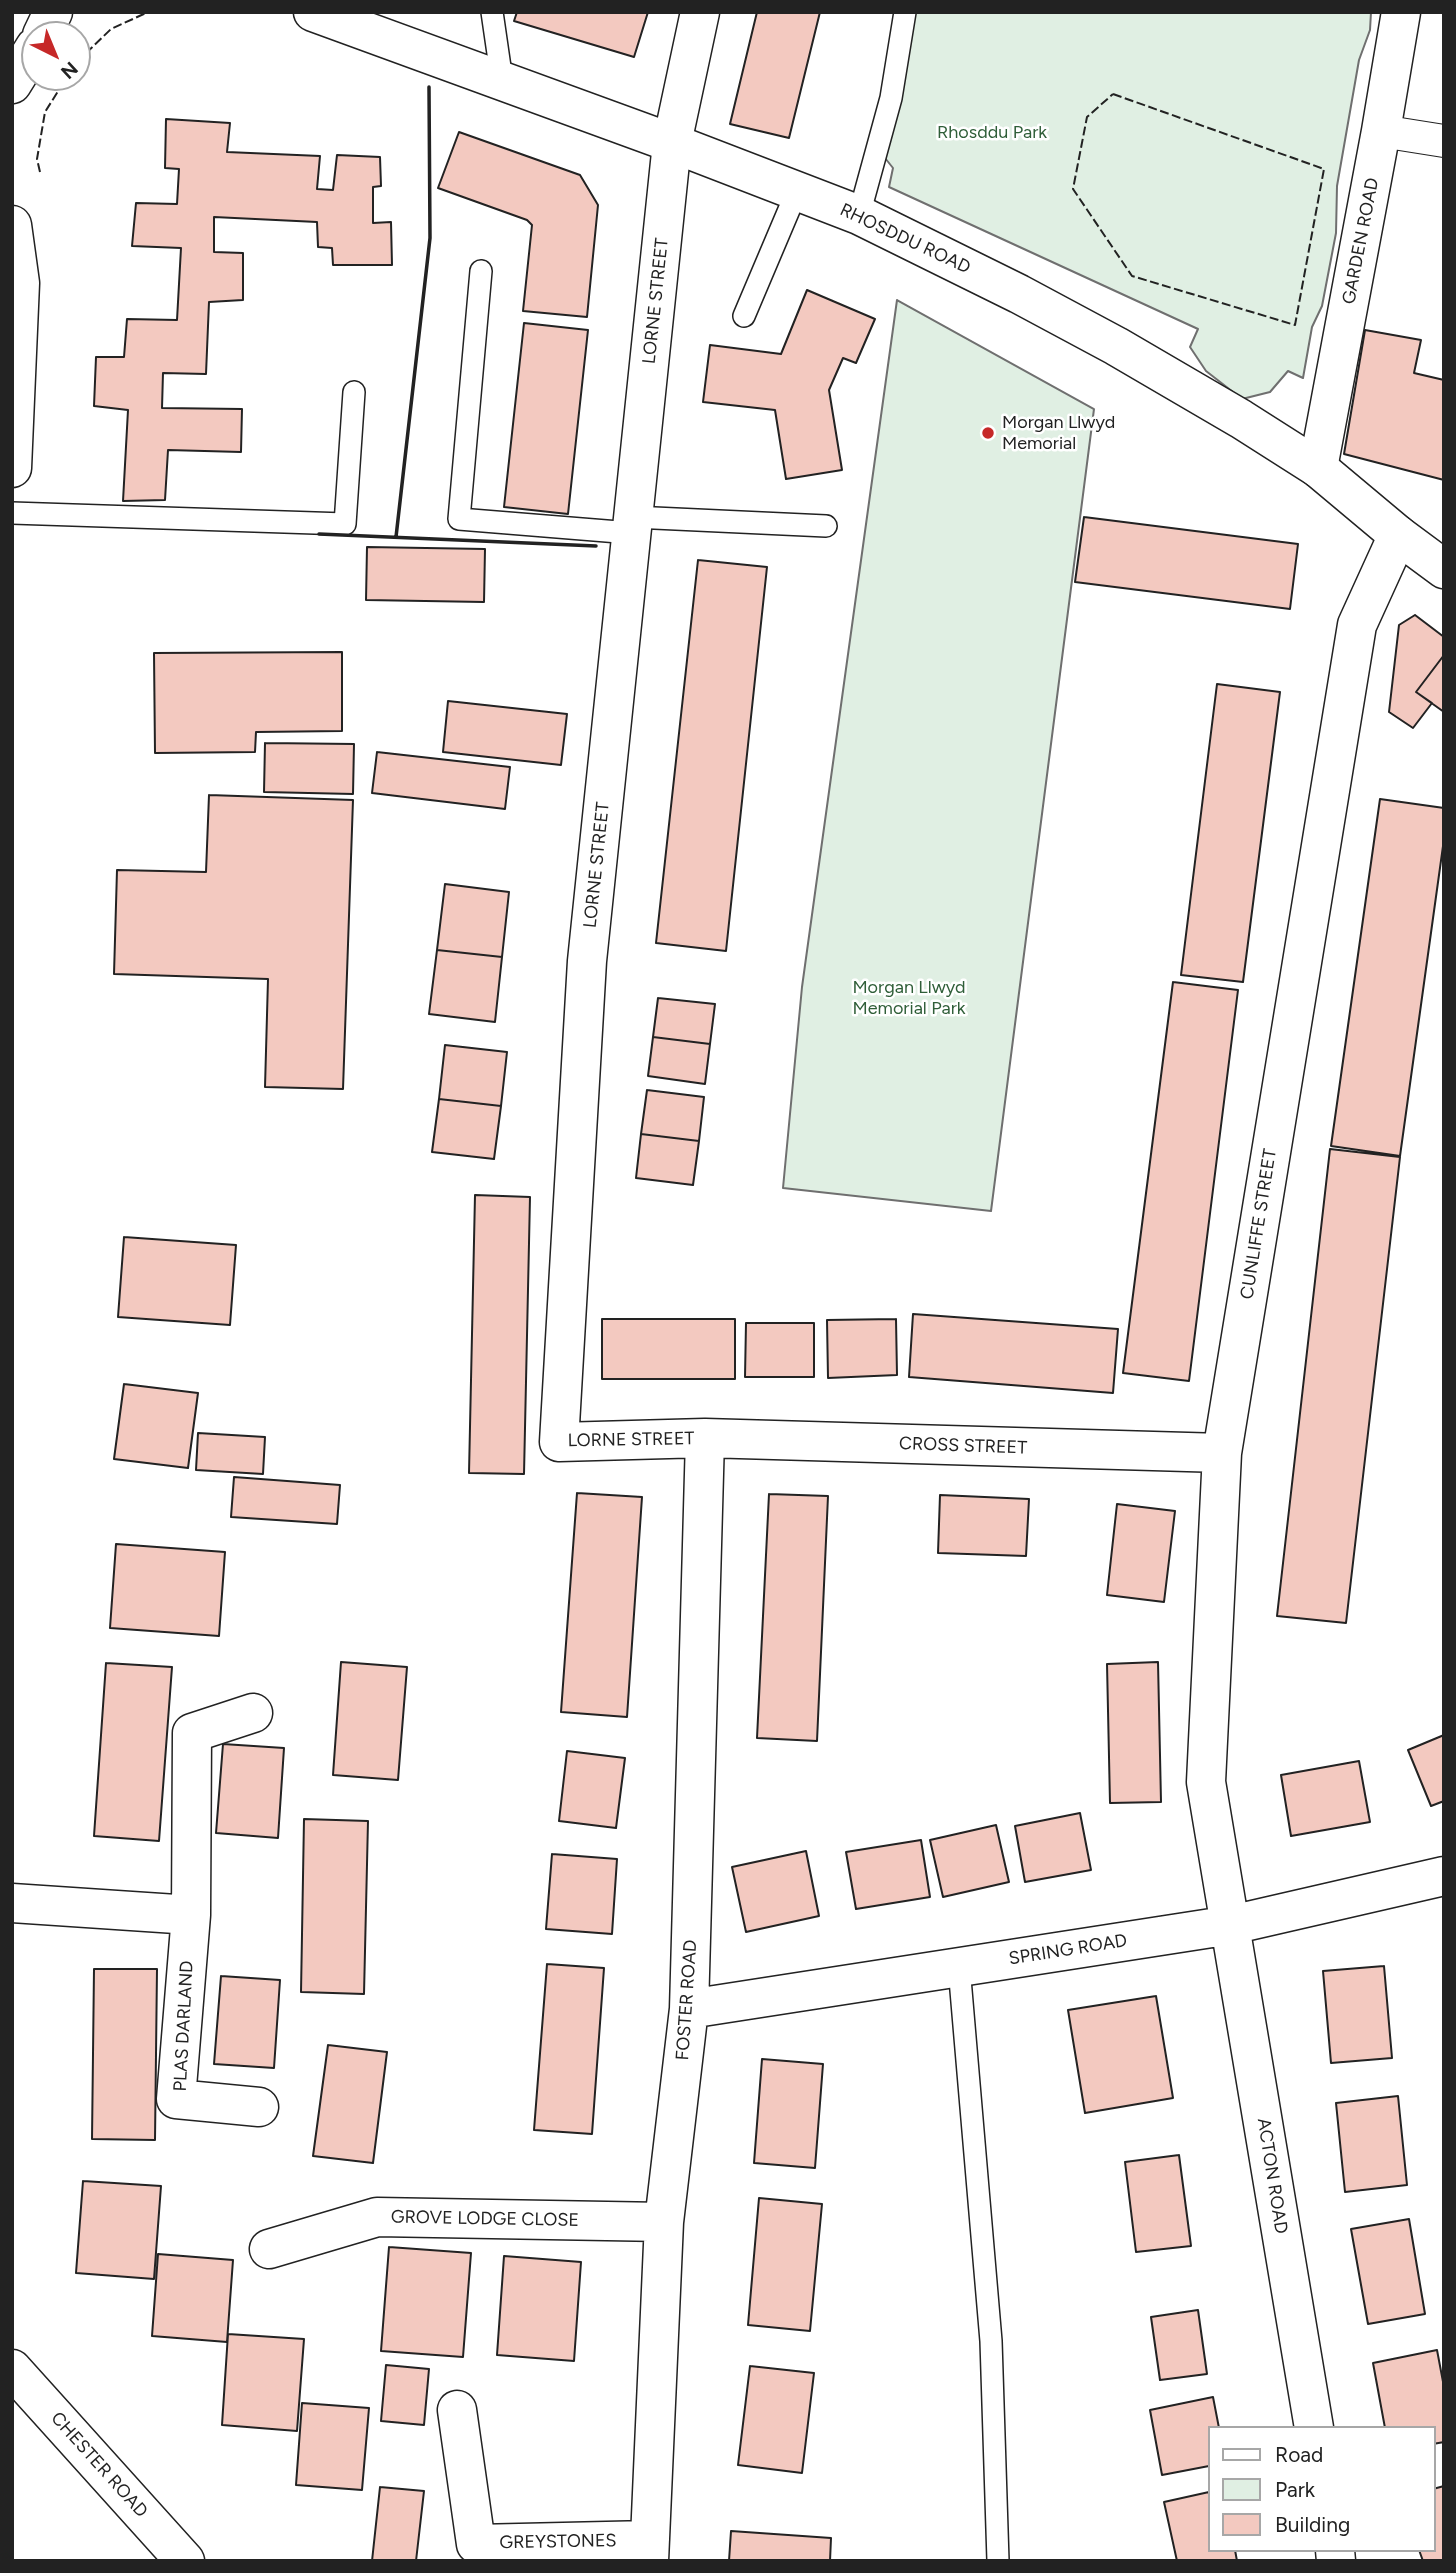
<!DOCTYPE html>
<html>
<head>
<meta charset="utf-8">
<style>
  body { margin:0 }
  #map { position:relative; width:1456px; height:2573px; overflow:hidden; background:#fff; font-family:Figtree,sans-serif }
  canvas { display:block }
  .frame { position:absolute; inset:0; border:14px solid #222; pointer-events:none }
  .legend { position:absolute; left:1208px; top:2426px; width:228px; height:126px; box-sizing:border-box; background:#fff; border:2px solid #a7a7a7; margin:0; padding:9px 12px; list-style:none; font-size:21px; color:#222 }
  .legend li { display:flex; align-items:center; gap:14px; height:35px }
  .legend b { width:35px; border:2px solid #a7a7a7 }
  .north { position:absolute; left:21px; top:21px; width:70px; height:70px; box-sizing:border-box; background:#fff; border:2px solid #a7a7a7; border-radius:50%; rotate:137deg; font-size:19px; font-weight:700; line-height:28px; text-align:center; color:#222 }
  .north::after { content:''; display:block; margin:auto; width:24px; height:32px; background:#c62828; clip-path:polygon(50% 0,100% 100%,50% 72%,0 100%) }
</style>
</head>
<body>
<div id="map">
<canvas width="1456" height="2573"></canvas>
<div class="frame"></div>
<ul class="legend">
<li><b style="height:9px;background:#fff"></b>Road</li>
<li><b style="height:19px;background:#e0efe3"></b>Park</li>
<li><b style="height:19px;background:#f3c9c0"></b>Building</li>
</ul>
<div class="north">N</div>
</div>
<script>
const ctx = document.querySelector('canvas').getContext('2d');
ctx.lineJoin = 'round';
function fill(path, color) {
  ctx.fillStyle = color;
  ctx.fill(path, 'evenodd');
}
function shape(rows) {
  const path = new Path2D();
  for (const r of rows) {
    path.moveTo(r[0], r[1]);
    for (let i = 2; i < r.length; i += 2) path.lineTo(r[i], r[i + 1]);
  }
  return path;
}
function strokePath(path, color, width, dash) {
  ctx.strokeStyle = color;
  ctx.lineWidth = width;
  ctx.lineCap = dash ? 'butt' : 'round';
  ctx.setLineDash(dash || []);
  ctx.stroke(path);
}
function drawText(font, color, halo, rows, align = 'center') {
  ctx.font = font + ' Figtree,sans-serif';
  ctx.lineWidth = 5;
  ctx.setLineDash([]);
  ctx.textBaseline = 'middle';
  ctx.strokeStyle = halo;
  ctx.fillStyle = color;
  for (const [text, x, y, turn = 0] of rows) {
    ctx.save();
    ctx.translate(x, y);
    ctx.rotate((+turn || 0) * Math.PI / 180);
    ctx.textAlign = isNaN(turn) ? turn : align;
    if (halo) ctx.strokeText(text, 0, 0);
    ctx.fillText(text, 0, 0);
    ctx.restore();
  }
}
const green = shape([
  [900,12,1371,12,1370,30,1359,60,1337,186,1336,233,1322,306,1312,327,1303,378,1288,371,1270,392,1242,399,1206,371,1190,347,1198,329,889,187,893,168,885,158,900,12],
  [897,300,1094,409,991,1211,783,1188,802,987,897,300]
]);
fill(green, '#e0efe3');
strokePath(green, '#6f6f6f', 2);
const building = shape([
  [517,12,648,12,634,57,514,21,517,12],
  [757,12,820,12,789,138,730,124,757,12],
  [166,119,230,123,227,152,320,156,317,189,333,190,337,155,380,157,381,186,373,187,373,223,391,222,392,265,333,265,332,248,318,247,317,222,214,217,214,252,243,253,243,300,209,302,206,374,163,373,162,408,242,409,241,452,168,450,165,500,123,501,128,410,94,406,96,357,124,357,127,319,177,320,181,248,132,246,136,203,177,204,179,169,165,168,166,119],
  [459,132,580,175,598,205,587,317,523,311,532,225,527,220,438,188,459,132],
  [807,290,875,319,856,363,843,358,829,390,842,470,786,479,775,410,703,402,710,345,781,354,807,290],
  [524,323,588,330,568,514,504,507,524,323],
  [1365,330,1421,340,1414,373,1444,380,1444,480,1344,454,1365,330],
  [1084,517,1298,544,1290,609,1075,582,1084,517],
  [367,547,485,549,484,602,366,600,367,547],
  [698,560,767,567,726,951,656,943,698,560],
  [1415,615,1444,637,1444,655,1416,692,1432,703,1413,728,1389,712,1399,625,1415,615],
  [342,652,342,731,256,732,255,752,155,753,154,653,342,652],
  [1444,655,1444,712,1416,692,1444,655],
  [1217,684,1280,692,1243,982,1181,975,1217,684],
  [448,701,567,714,561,765,443,752,448,701],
  [265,743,354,744,353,794,264,792,265,743],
  [377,752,510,767,505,809,372,793,377,752],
  [209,795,353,800,343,1089,265,1087,268,979,114,974,117,870,206,872,209,795],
  [1380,799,1444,808,1444,839,1400,1156,1331,1146,1380,799],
  [445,884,509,892,502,957,437,950,445,884],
  [437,950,502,957,495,1022,429,1014,437,950],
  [1173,982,1238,990,1189,1381,1123,1373,1173,982],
  [658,998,715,1004,710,1044,653,1037,658,998],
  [653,1037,710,1044,705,1084,648,1076,653,1037],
  [445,1045,507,1052,501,1106,439,1099,445,1045],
  [647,1090,704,1097,699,1141,641,1134,647,1090],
  [439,1099,501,1106,494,1159,432,1152,439,1099],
  [641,1134,699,1141,693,1185,636,1178,641,1134],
  [1330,1149,1400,1157,1346,1623,1277,1616,1330,1149],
  [475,1195,530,1197,524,1474,469,1473,475,1195],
  [124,1237,236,1245,230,1325,118,1317,124,1237],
  [913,1314,1118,1329,1113,1393,909,1377,913,1314],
  [602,1319,735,1319,735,1379,602,1379,602,1319],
  [896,1319,897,1375,828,1378,827,1320,896,1319],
  [746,1323,814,1323,814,1377,745,1377,746,1323],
  [124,1384,198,1393,188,1468,114,1459,124,1384],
  [198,1433,265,1437,263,1474,196,1470,198,1433],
  [234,1477,340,1485,337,1524,231,1517,234,1477],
  [577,1493,642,1497,627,1717,561,1712,577,1493],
  [769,1494,828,1496,817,1741,757,1738,769,1494],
  [940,1495,1029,1499,1026,1556,938,1553,940,1495],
  [1117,1504,1175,1511,1164,1602,1107,1595,1117,1504],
  [116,1544,225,1552,219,1636,110,1628,116,1544],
  [341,1662,407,1667,398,1780,333,1775,341,1662],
  [1158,1662,1161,1802,1110,1803,1107,1664,1158,1662],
  [106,1663,172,1667,159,1841,94,1836,106,1663],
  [1444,1735,1444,1801,1431,1806,1408,1750,1444,1735],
  [223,1744,284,1748,278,1838,216,1833,223,1744],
  [567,1751,625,1758,616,1828,559,1821,567,1751],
  [1359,1761,1370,1822,1291,1836,1281,1775,1359,1761],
  [1080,1813,1091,1870,1025,1882,1015,1826,1080,1813],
  [304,1819,368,1821,364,1994,301,1992,304,1819],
  [996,1825,1009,1882,943,1897,930,1840,996,1825],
  [921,1840,930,1897,856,1909,846,1852,921,1840],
  [806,1851,819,1916,746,1932,732,1867,806,1851],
  [552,1854,617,1859,612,1934,546,1929,552,1854],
  [547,1964,604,1968,592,2134,534,2130,547,1964],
  [1384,1966,1392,2058,1331,2063,1323,1971,1384,1966],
  [94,1969,157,1969,155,2140,92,2139,94,1969],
  [221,1976,280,1980,274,2068,214,2064,221,1976],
  [1156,1996,1173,2098,1085,2113,1068,2010,1156,1996],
  [328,2045,387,2052,373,2163,313,2156,328,2045],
  [762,2059,823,2064,815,2168,754,2163,762,2059],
  [1398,2096,1407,2185,1345,2192,1336,2103,1398,2096],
  [1179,2155,1191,2246,1136,2252,1125,2162,1179,2155],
  [83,2181,161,2186,154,2279,76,2273,83,2181],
  [759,2198,822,2204,810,2331,748,2325,759,2198],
  [1409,2219,1425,2314,1368,2324,1351,2229,1409,2219],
  [389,2247,471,2253,463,2357,381,2351,389,2247],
  [158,2254,233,2260,227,2342,152,2336,158,2254],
  [504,2256,581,2262,574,2361,497,2355,504,2256],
  [1198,2310,1207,2374,1160,2380,1151,2317,1198,2310],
  [228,2334,304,2339,297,2431,222,2425,228,2334],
  [1437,2350,1444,2387,1444,2442,1433,2444,1433,2428,1385,2428,1373,2363,1437,2350],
  [386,2365,429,2369,424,2425,381,2421,386,2365],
  [750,2366,814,2373,802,2473,738,2465,750,2366],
  [1213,2397,1219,2428,1209,2428,1209,2466,1162,2475,1150,2410,1213,2397],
  [302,2403,369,2408,362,2490,296,2485,302,2403],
  [1444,2486,1444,2561,1423,2561,1419,2550,1433,2550,1433,2489,1444,2486],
  [380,2487,424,2491,416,2561,372,2561,380,2487],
  [1209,2492,1209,2550,1235,2550,1237,2561,1177,2561,1164,2502,1209,2492],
  [731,2531,831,2538,830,2561,729,2561,731,2531]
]);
fill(building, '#f3c9c0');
strokePath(building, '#222', 2);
const service = shape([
  [492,12,502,81],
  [859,215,891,98,905,12],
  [481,271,459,519,631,533],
  [744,316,797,191],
  [12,513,345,524,354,392],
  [633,517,826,526],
  [959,1967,991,2341,998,2561]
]);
const pedestrian = shape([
  [1381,131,1444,141]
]);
const minor = shape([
  [700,12,672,143,587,961,559,1442,705,1438,1222,1453],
  [1318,468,1381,131,1401,12],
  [253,1713,192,1733,191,1915,176,2099,259,2107],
  [12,1903,191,1915],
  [689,2009,1231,1925,1444,1876],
  [269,2249,377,2217,664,2222],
  [457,2410,476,2544,650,2540],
  [1314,2428,1206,1782,1222,1453,1357,625,1398,535],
  [1335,2550,1336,2561],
  [649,2561,664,2222,689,2009,705,1438]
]);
const tertiary = shape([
  [12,225,20,283,12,468]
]);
const secondary = shape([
  [313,12,672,143,859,215,1019,294,1116,346,1241,419,1318,468,1398,535,1444,569]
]);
const primary = shape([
  [42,35,53,12],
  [12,84,35,47],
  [12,2369,185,2561]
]);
strokePath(service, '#222', 24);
strokePath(pedestrian, '#222', 34);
strokePath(minor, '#222', 41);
strokePath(tertiary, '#222', 41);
strokePath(secondary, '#222', 41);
strokePath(primary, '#222', 41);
strokePath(service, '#fff', 21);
strokePath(pedestrian, '#fff', 32);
strokePath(minor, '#fff', 38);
strokePath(tertiary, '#fff', 38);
strokePath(secondary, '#fff', 38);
strokePath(primary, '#fff', 38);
strokePath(shape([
  [77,62,111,29,146,13,156,12],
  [1113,94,1324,169,1295,325,1132,276,1073,189,1087,117,1113,94],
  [40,172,37,159,45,112,67,77]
]), '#222', 2, [9, 3.5]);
strokePath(shape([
  [319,534,596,546],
  [396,537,430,238,429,87]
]), '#222', 3.5);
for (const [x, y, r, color] of [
  [988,433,7,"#c62828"]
]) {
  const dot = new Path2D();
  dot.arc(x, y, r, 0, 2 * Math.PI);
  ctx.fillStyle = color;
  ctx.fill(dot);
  strokePath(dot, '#fff', 2.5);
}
drawText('18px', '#2f5e38', '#fff', [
  ["Rhosddu Park",992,133],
  ["Morgan Llwyd",909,988],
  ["Memorial Park",909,1009]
]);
drawText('18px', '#222', '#fff', [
  ["RHOSDDU ROAD",905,239,25],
  ["GARDEN ROAD",1361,241,-79],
  ["LORNE STREET",656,301,-84],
  ["LORNE STREET",597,865,-84],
  ["CUNLIFFE STREET",1259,1224,-81],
  ["LORNE STREET",631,1440,-1],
  ["CROSS STREET",963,1446,2],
  ["SPRING ROAD",1068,1950,-9],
  ["FOSTER ROAD",687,2000,-86],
  ["PLAS DARLAND",184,2026,-87],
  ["ACTON ROAD",1272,2176,81],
  ["GROVE LODGE CLOSE",485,2219,1],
  ["CHESTER ROAD",99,2465,48],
  ["GREYSTONES",558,2542,-1]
]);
drawText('18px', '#222', '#fff', [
  ["Morgan Llwyd",1002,423],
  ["Memorial",1002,444]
], 'left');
</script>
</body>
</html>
